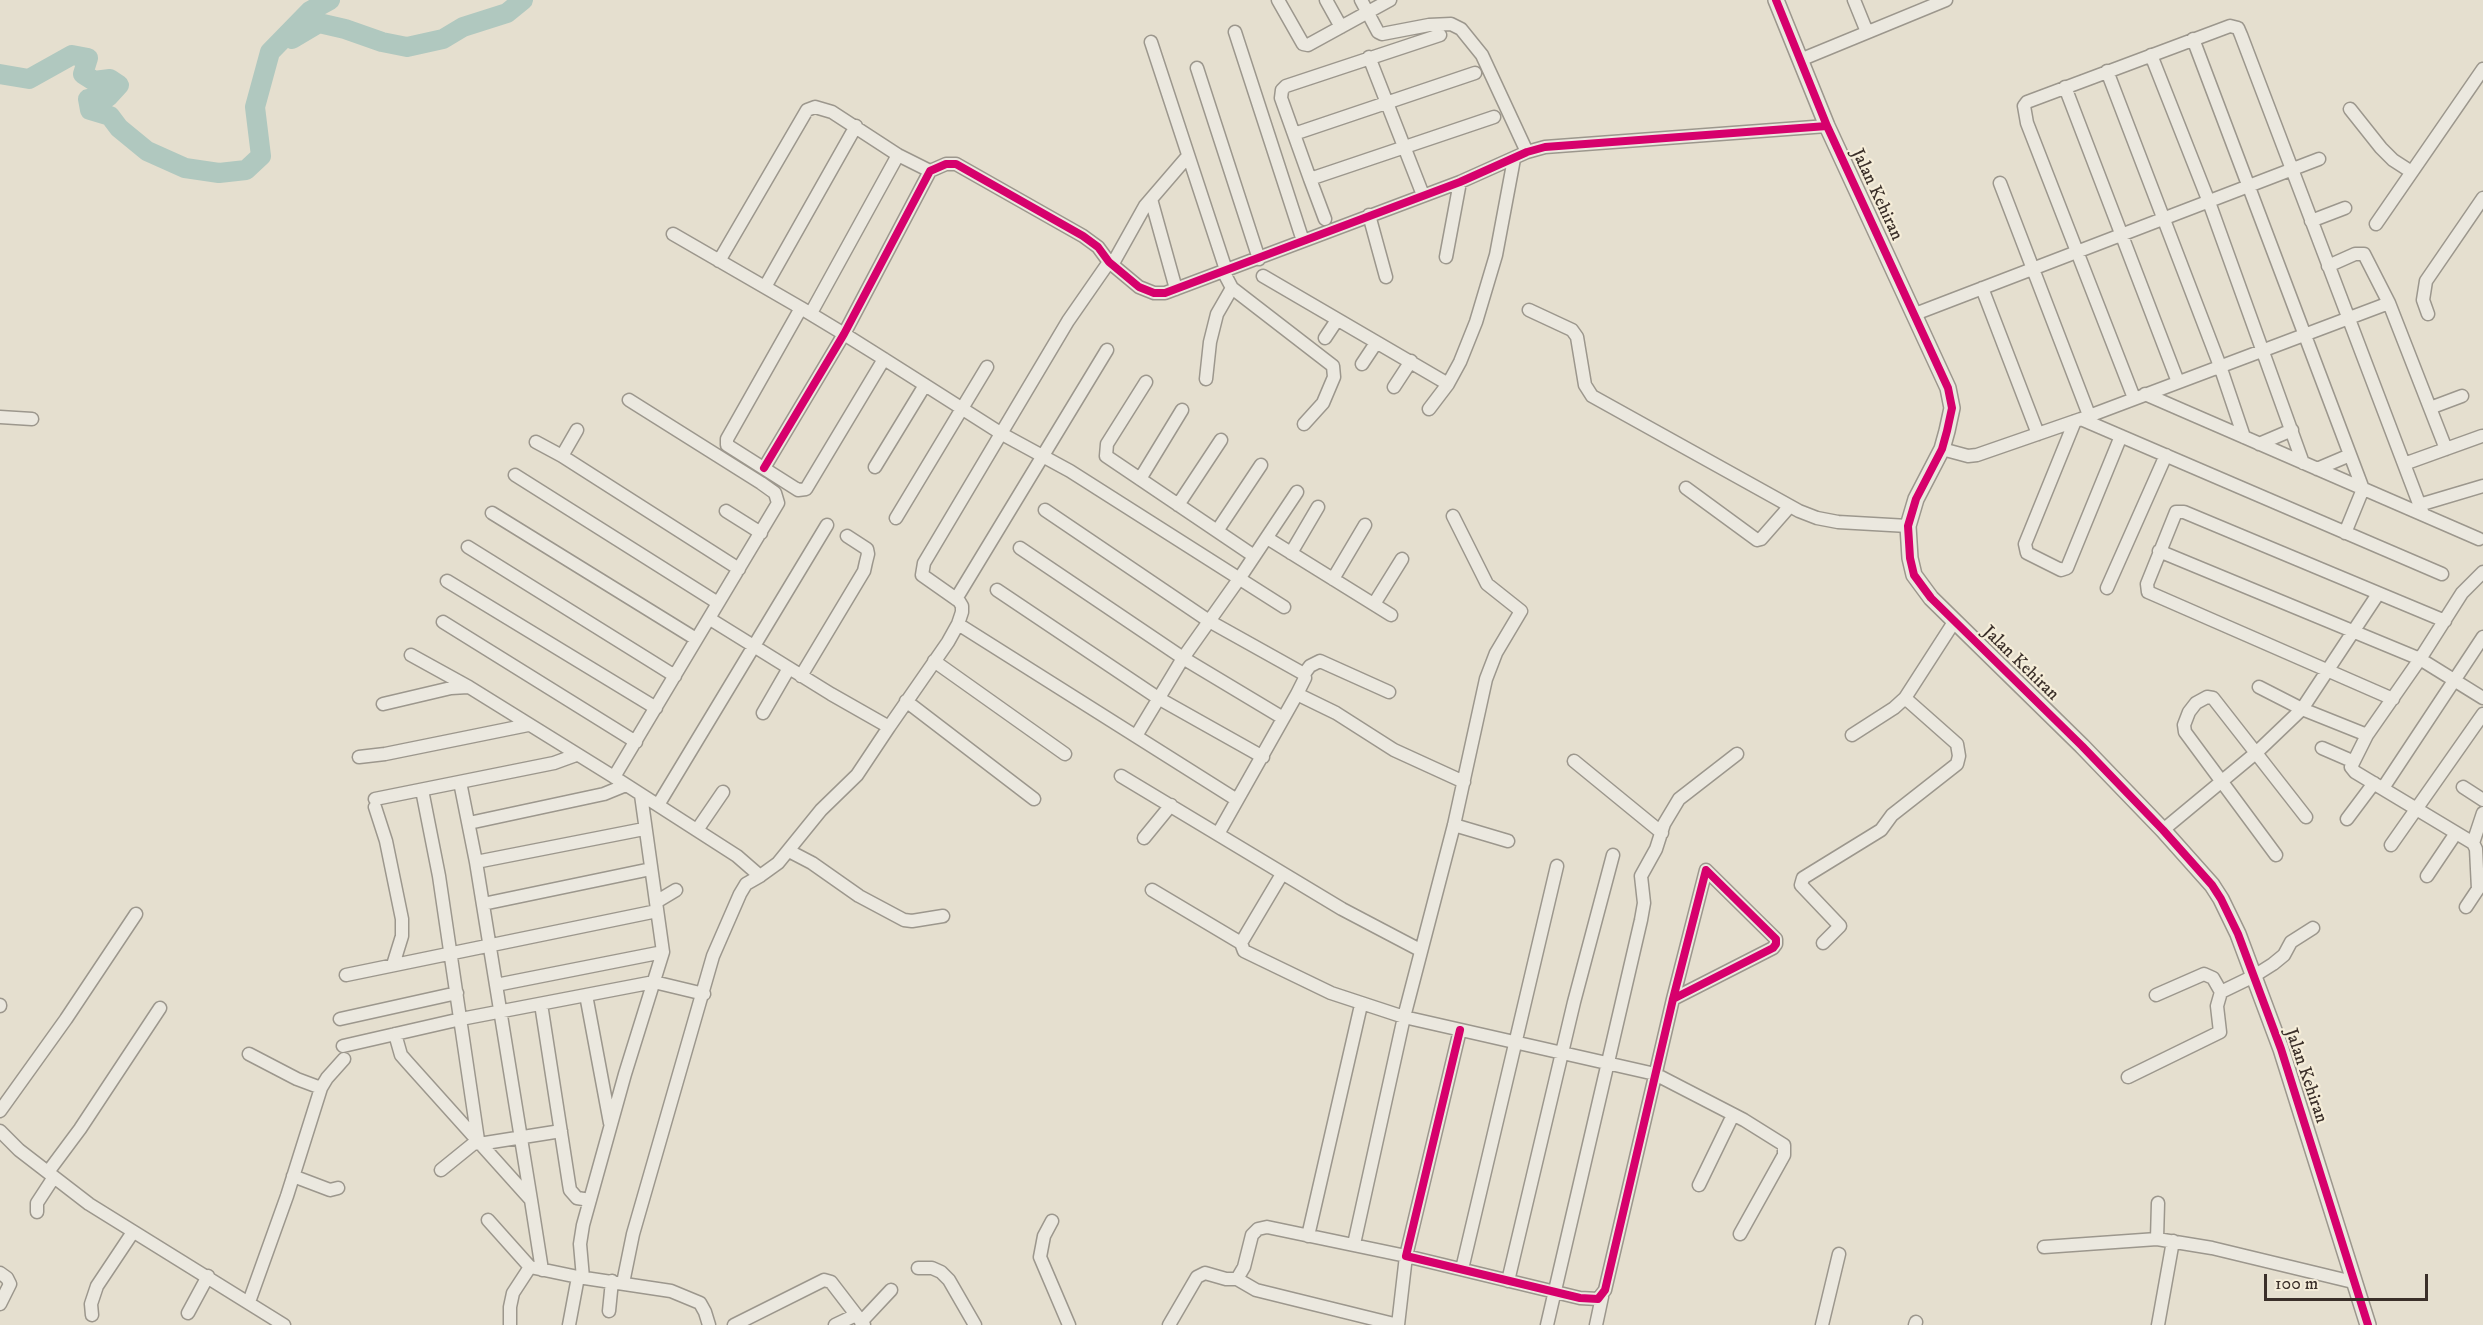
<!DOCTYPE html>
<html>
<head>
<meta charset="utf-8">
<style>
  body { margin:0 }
  #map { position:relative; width:2483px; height:1325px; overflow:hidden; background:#e5dfcf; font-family:"IM FELL DW Pica",serif }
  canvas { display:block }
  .scale { position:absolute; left:2264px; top:1274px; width:164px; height:27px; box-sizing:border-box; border:3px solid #3a2f29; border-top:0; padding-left:8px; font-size:18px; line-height:21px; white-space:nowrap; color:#3a2f29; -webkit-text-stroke:4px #f5edd9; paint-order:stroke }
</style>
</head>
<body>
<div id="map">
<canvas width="2483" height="1325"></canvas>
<div class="scale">100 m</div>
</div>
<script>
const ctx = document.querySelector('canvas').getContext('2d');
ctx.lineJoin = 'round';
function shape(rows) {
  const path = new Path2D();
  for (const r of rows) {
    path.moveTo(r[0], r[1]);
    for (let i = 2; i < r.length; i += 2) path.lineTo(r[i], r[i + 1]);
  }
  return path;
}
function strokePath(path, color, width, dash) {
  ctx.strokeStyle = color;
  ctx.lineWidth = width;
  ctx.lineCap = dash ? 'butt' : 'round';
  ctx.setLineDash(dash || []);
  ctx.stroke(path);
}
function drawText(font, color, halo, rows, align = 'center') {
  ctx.font = font + ' "IM FELL DW Pica",serif';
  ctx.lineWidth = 4.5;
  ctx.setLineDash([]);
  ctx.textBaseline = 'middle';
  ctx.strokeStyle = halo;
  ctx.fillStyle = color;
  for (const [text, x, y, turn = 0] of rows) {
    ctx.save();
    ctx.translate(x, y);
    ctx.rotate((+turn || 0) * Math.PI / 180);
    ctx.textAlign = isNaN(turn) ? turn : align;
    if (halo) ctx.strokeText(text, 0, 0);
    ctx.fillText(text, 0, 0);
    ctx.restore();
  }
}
strokePath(shape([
  [292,39,319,23,345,29,382,42,407,47,443,39,463,27,507,13,523,0],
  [0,74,29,79,72,55,88,58,83,74,94,81,110,79,119,85,108,97,88,99,90,110,110,116,119,128,147,151,185,168,219,173,246,170,261,156,255,107,270,52,310,11,330,0]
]), '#b0c8bf', 20);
const minor = shape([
  [1278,0,1303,44,1308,45,1390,0],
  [1326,0,1341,27],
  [1361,0,1378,32,1382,34,1429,25,1451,24,1461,29,1482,55,1527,152],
  [1854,0,1867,32],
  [1235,32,1303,241],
  [2193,39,2363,489,2345,533],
  [1151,42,1226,270],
  [2151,55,2209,202,2303,463],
  [1369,57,1423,195],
  [1800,60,1946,0],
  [1197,68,1259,259],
  [2107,71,2220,366,2244,437],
  [2065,87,2178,382],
  [2350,109,2381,148,2393,160,2410,171],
  [1294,134,1475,73],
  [1310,179,1281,98,1282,90,1286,86,1440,35],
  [2000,183,2089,415],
  [1151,199,1176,289],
  [1369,215,1386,277],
  [1325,219,1310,179,1494,117],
  [2311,221,2345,208],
  [2376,224,2483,69],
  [673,234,801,308],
  [1446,257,1460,182],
  [719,261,807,110,815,107,832,112,898,155,930,171],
  [1112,265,1145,206,1188,156],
  [2328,266,2355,254,2364,254,2389,303],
  [1223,271,1232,288,1333,366,1334,377,1323,403,1304,424],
  [1263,276,1448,384],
  [765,287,856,126],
  [1982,288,2038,434],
  [1529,310,1572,330,1577,337,1585,385,1592,396,1799,511,1817,518,1838,522,1908,526],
  [811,313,898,155],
  [1915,314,2319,159],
  [2428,314,2423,300,2426,281,2483,198],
  [1325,338,1337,320],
  [884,359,806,489,798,490,727,445,727,439,801,308,844,334,884,359,925,385,1002,434,1070,471,1284,607],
  [1362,364,1376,343],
  [1206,379,1210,342,1217,314,1232,288],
  [1146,382,1107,444,1106,456,1254,556],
  [1394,387,1411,361],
  [2145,394,2479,539],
  [2134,398,2027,123,2024,106,2027,102,2230,26,2238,28,2241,35,2423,514],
  [2430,408,2462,396],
  [1429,409,1448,384,1460,362,1476,322,1496,255,1514,159],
  [0,417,32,419],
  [2081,419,2442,574],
  [2075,421,2025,544,2027,553,2061,570,2067,568,2121,436],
  [536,442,562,456,739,569],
  [2259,444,2292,430],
  [1942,449,1968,456,1977,455,2081,419,2389,303,2446,449],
  [562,456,577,430],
  [2404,464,2482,436],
  [875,467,925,385],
  [764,468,844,334,930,171,946,164,956,164,1083,236,1098,247,1109,262,1139,287,1154,293,1165,293,1460,182,1527,152,1545,147,1827,126],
  [2317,469,2350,455],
  [515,475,718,603],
  [1140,479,1182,410],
  [1686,488,1757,540,1761,539,1790,506],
  [1178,505,1221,440],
  [2419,505,2483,486],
  [1045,510,1209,621,1304,674,1305,678,1297,694,1218,834],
  [726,511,761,533],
  [492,513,696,639],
  [896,518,987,367],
  [1217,531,1261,465],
  [1267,538,1391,615],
  [468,547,675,676],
  [1020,548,1183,658,1283,718],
  [2159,551,2420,659,2483,698],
  [1291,553,1318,507],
  [1333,579,1365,525],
  [447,581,656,708],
  [2107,588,2166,455],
  [997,590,1158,698,1263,757],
  [956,599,1107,350],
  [1374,604,1402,559],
  [710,619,831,694,889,727,857,775,821,810,778,863,760,876],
  [443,622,636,742],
  [958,624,1237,800],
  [411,655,469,687,614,777,737,856,760,876,746,884,740,894,713,956,633,1234,623,1283],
  [934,661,1065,754],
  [1304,674,1310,666,1320,661,1389,692],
  [801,676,864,571,866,562,868,554,867,549,847,536],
  [2259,687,2302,709,2367,735],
  [1297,694,1336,713,1394,750,1464,782],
  [2393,699,2148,592,2147,584,2176,512,2184,512,2445,621],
  [906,701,1034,799],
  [383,704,451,688,468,687],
  [763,713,789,668],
  [889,727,948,642,958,624,962,612,962,606,959,601,922,575,924,563,1068,321,1109,262],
  [1852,735,1894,708,1905,698,1954,622],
  [1136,736,1183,658,1239,579,1297,492],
  [2322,748,2352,761],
  [359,757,385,754,528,725],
  [1574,761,1662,833],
  [1121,776,1342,909,1420,950],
  [614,777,778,503,775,493,761,483,629,400],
  [460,782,476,862,531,1200],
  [2463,787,2483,800],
  [2383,788,2483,637],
  [422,790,439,876,478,1140,441,1170],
  [375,799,554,763,576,755],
  [658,805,827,525],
  [375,807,386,841,402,919,402,936,393,965],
  [2347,819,2374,783],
  [469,823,604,794,626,785],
  [1454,825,1508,841],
  [697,830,723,792],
  [2163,830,2257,752,2302,709,2378,594],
  [1144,838,1171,805],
  [2473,843,2355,772,2351,767,2367,735,2420,659,2462,593,2483,572],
  [2391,845,2483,714],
  [789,851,812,863,859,896,904,920,912,921,943,916],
  [2276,855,2185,732,2184,725,2189,712,2196,703,2207,697,2213,698,2306,817],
  [476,862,644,829],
  [1282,874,1241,943,1244,951,1331,993,1404,1017,1454,825,1486,679,1496,653,1521,611,1487,584,1453,516],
  [2427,876,2456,833],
  [1152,890,1241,943],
  [656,902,676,890],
  [483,904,651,869],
  [2466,907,2478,889,2476,849,2473,843,2483,813],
  [1823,943,1840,926,1801,885,1803,878,1881,830,1892,815,1957,764,1959,756,1957,744,1905,698],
  [346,975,657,911],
  [496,985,663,952],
  [586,995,610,1123],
  [2156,995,2204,974,2213,978,2221,992],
  [541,1004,569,1184,570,1190,577,1198,590,1200],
  [0,1006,0,1005],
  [340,1019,457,993],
  [1460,1030,1406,1256,1580,1298,1598,1299,1605,1290,1673,999,1706,870,1776,939,1776,944,1773,948,1673,999],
  [395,1034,401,1055,408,1063,531,1200,542,1270],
  [343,1046,461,1019,654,982,704,994],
  [249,1054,297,1079,321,1088],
  [2128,1077,2220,1032,2217,1006,2221,992,2254,976,2273,964,2284,955,2291,942,2313,928],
  [0,1111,66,1019,136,914],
  [0,1131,19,1150,89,1204,284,1325],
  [479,1144,561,1131],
  [48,1172,80,1129,160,1008],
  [293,1176,330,1190,338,1188],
  [1699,1185,1733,1115],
  [37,1212,37,1203,54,1177],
  [488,1220,530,1267,578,1277,671,1291,700,1303,705,1312,709,1325],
  [1052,1221,1044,1236,1040,1257,1069,1325],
  [1308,1236,1361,1005],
  [2157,1239,2158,1203],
  [1354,1244,1404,1017,1655,1074,1744,1120,1784,1145,1784,1155,1740,1234],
  [2044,1247,2157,1239,2212,1248,2353,1282],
  [918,1268,932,1268,941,1272,949,1280,975,1325],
  [1462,1269,1557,866],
  [0,1273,7,1278,10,1284,0,1304],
  [583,1278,580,1244,583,1225,625,1074,663,952,641,795],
  [1237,1279,1256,1290,1398,1325],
  [1508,1281,1574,1002,1613,855],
  [249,1302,287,1196,321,1088,327,1078,344,1059],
  [609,1311,612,1281],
  [188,1313,208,1276],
  [92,1315,91,1304,97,1286,133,1232],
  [861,1322,891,1290],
  [510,1325,510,1307,513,1293,530,1267],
  [569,1325,578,1277],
  [734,1325,824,1280,831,1282,864,1325],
  [835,1325,856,1315],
  [1169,1325,1197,1277,1205,1273,1226,1279,1237,1279,1244,1267,1252,1235,1258,1229,1267,1227,1406,1256,1398,1325],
  [1547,1325,1641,920,1644,903,1641,876,1656,849,1664,824,1679,799,1737,754],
  [1596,1325,1602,1297],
  [1822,1325,1839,1254],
  [1915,1325,1916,1322],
  [2158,1325,2173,1241]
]);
const tertiary = shape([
  [1776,0,1827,126,1948,388,1952,408,1947,431,1942,449,1916,499,1908,526,1910,558,1914,575,1931,598,2082,746,2163,830,2212,885,2221,899,2238,934,2281,1049,2368,1325]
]);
strokePath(minor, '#9c978d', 15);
strokePath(tertiary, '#9c978d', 18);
strokePath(minor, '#ebe8df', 12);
strokePath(tertiary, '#ebe8df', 15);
strokePath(shape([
  [1776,0,1827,126,1948,388,1952,408,1947,431,1942,449,1916,499,1908,526,1910,558,1914,575,1931,598,2082,746,2163,830,2212,885,2221,899,2238,934,2281,1049,2368,1325],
  [764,468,844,334,930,171,946,164,956,164,1083,236,1098,247,1109,262,1139,287,1154,293,1165,293,1460,182,1527,152,1545,147,1827,126],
  [1460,1030,1406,1256,1580,1298,1598,1299,1605,1290,1673,999,1706,870,1776,939,1776,944,1773,948,1673,999]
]), '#d6006c', 8);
drawText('18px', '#3a2f29', '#f5edd9', [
  ["Jalan Kehiran",1876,195,65],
  ["Jalan Kehiran",2020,664,44],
  ["Jalan Kehiran",2305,1076,71]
]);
</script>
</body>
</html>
